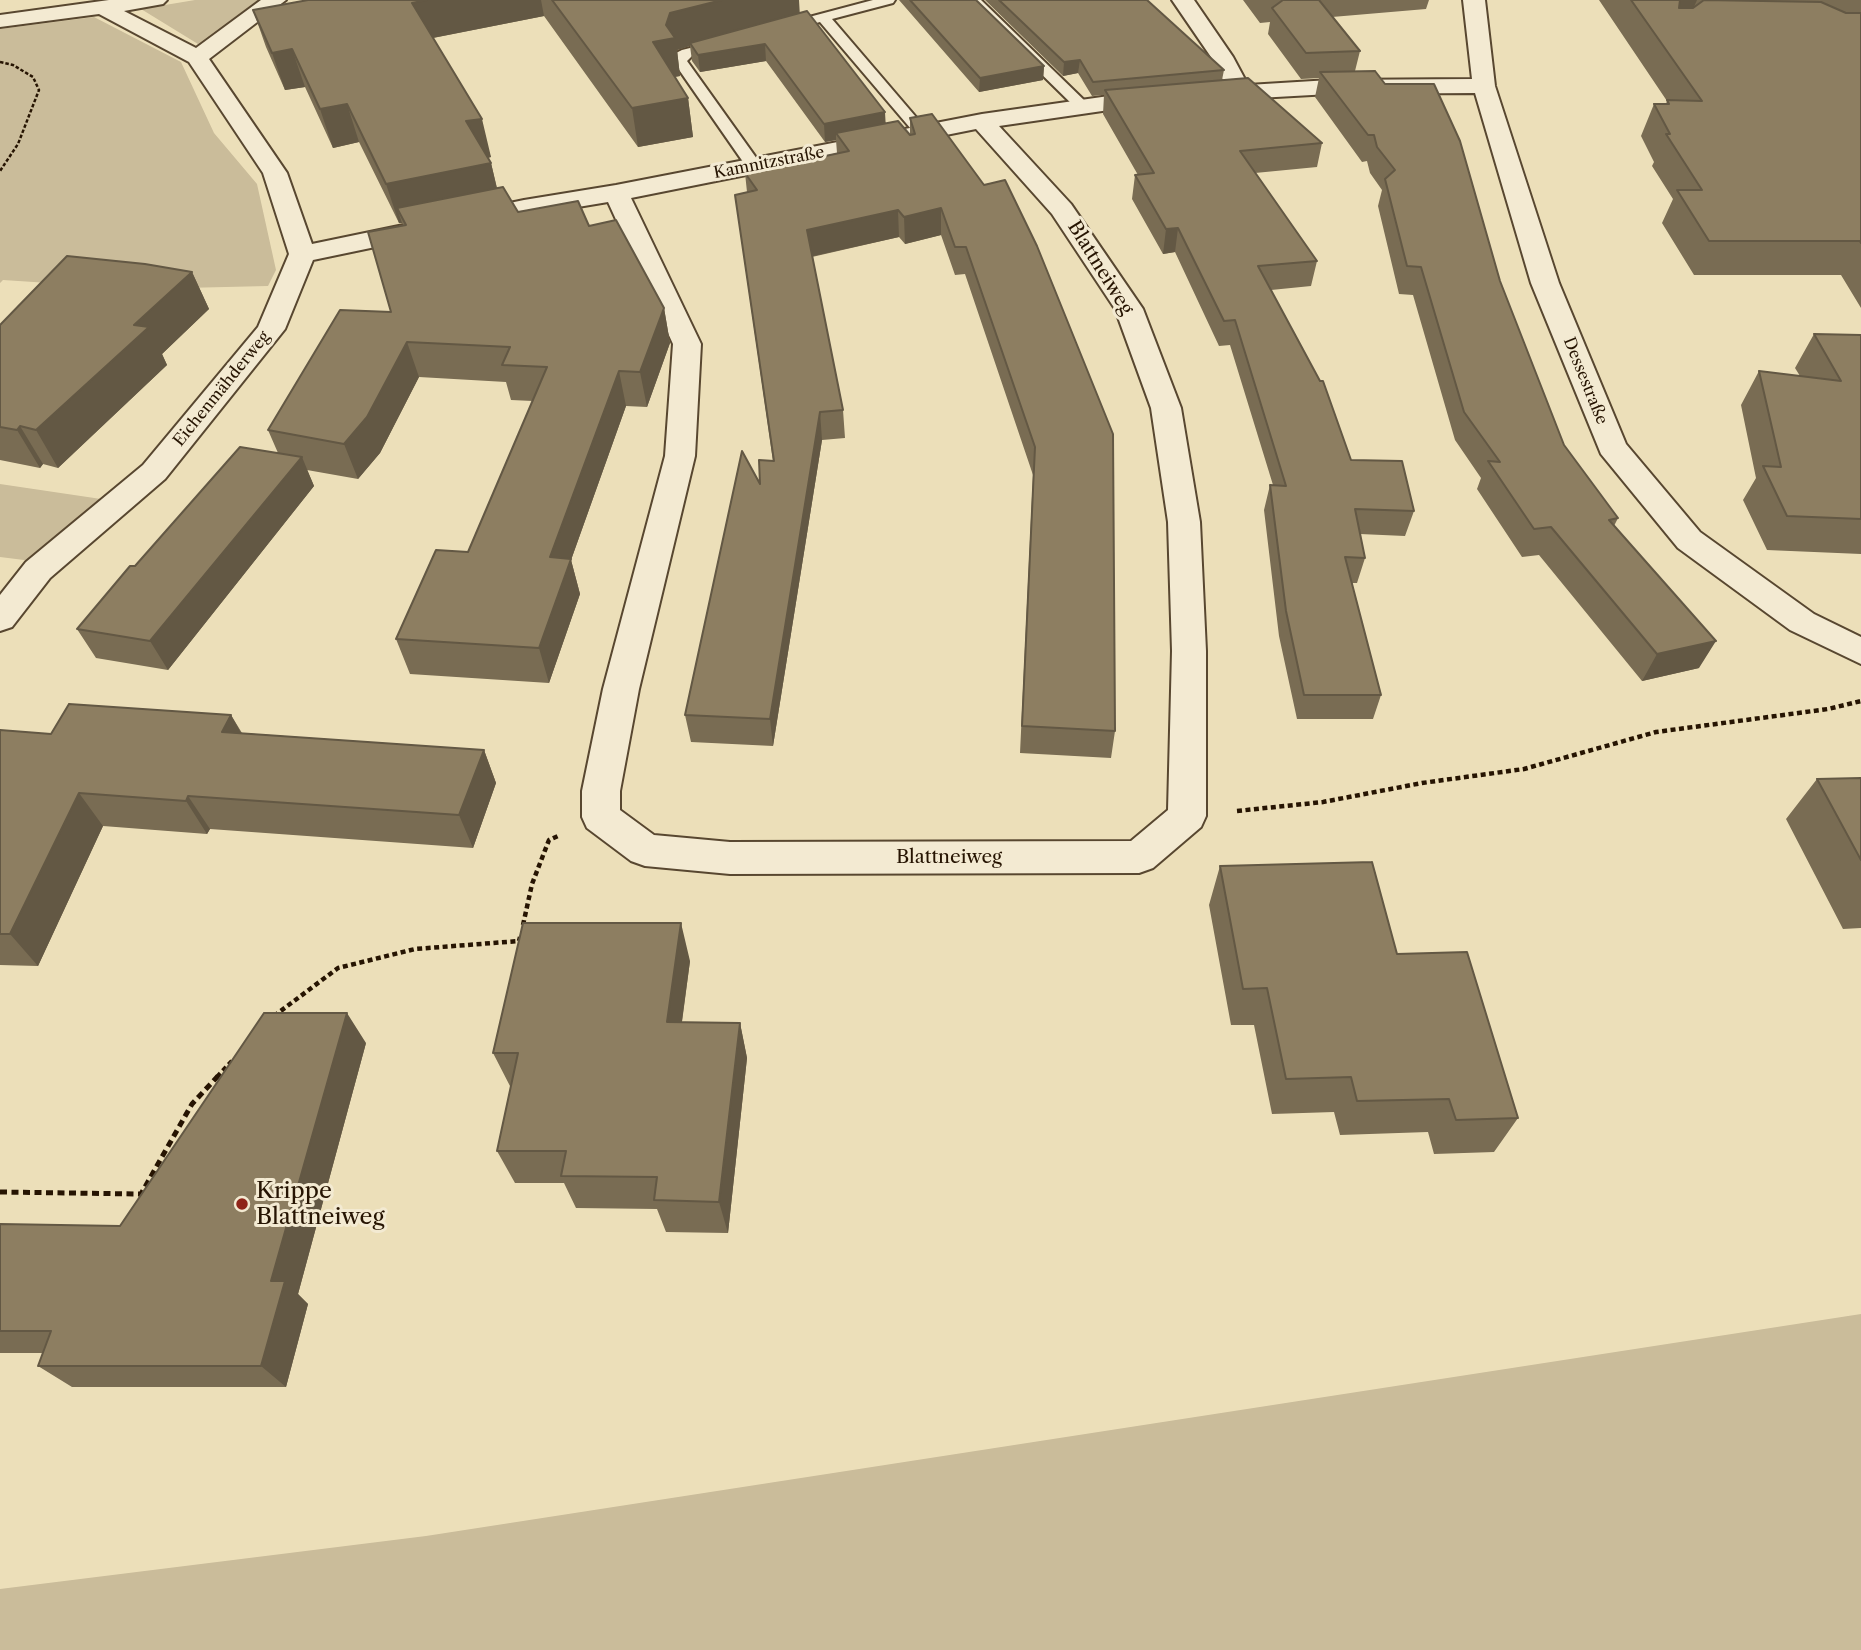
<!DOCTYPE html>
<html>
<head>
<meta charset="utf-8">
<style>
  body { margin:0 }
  canvas { display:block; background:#ecdfb9 }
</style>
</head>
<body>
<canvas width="1861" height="1650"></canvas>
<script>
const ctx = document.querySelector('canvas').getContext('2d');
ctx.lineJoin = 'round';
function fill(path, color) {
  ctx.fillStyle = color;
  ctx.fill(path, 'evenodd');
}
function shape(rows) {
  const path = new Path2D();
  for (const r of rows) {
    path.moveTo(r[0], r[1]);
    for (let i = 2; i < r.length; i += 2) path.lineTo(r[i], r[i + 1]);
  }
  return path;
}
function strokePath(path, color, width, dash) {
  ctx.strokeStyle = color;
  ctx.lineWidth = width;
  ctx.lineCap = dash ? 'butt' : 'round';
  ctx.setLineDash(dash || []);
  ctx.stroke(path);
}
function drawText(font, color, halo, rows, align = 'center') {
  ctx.font = font + ' "Libre Caslon Text",serif';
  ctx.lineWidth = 6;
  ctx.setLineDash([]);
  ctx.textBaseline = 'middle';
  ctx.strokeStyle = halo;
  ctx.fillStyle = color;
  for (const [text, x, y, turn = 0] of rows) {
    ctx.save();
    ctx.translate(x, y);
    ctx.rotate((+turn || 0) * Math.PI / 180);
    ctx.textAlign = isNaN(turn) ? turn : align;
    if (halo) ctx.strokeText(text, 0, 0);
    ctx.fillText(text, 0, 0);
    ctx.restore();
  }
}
fill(shape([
  [195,0,258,0,198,44,141,9],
  [94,17,181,62,214,133,257,184,276,270,268,286,141,289,3,280,0,283,0,29],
  [0,484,101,499,32,561,0,557],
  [1861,1314,1861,1650,0,1650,0,1589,426,1536]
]), '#cabc9a');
const lane = shape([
  [873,0,895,0,893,3,832,19,927,130,930,133,927,136,917,136,820,22,784,32,777,28,779,25,873,0],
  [966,0,981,0,1088,104,1090,107,1088,110,1078,110,966,0],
  [722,40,729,44,727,47,692,56,687,61,762,166,760,169,748,169,673,61,676,53,682,50,722,40]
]);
const street = shape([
  [109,0,167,0,163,4,124,11,196,48,261,0,286,0,209,59,287,173,312,244,524,200,616,185,982,114,1123,94,1226,86,1211,57,1172,0,1194,0,1233,57,1248,85,1330,80,1472,79,1463,0,1485,0,1495,86,1559,283,1626,444,1700,532,1814,614,1861,637,1861,664,1790,630,1678,548,1601,454,1531,283,1475,93,1330,94,1240,99,1123,108,999,126,1071,204,1143,309,1181,408,1200,522,1206,651,1206,816,1201,827,1153,868,1139,873,730,874,645,866,631,861,587,828,582,817,582,791,603,689,665,456,673,344,608,202,524,216,313,260,285,329,165,479,50,578,12,627,0,631,0,595,26,562,143,465,258,327,289,254,263,173,189,62,99,14,0,27,0,15,109,0],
  [976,129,1052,214,1115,309,1151,408,1168,522,1172,651,1168,810,1131,841,730,842,654,835,620,810,620,791,639,689,695,456,701,344,631,198,976,129]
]);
strokePath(lane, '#584730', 4);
strokePath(street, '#584730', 4);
strokePath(shape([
  [0,62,13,65,33,77,39,90,18,144,0,171]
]), '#261402', 2.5, [3.5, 2]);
strokePath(shape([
  [1237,811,1323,802,1422,783,1524,769,1656,732,1828,709,1861,701],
  [523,925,532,884,549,840,558,836],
  [274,1016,338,968,415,949,519,941,520,937],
  [217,1077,232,1061]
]), '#261402', 4.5, [5, 3.5]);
strokePath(shape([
  [0,1192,141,1194,192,1104,218,1076]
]), '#261402', 5, [7, 4.5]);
fill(lane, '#f3ead2');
fill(street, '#f3ead2');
fill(shape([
  [308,0,799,0,799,13,886,123,910,135,910,118,984,185,1115,731,1111,758,1020,753,1033,475,965,274,955,275,941,235,905,244,899,237,812,257,843,410,845,438,822,440,773,746,691,742,685,715,760,484,773,461,735,195,747,192,745,173,837,153,836,140,825,142,766,61,700,72,692,61,690,46,677,50,680,76,675,77,688,98,693,137,638,147,544,16,433,38,491,157,488,158,491,163,497,188,518,212,589,226,664,308,670,343,647,407,626,406,571,560,580,594,549,683,410,674,396,639,468,552,533,401,511,400,506,382,419,377,380,453,358,479,307,470,314,486,168,670,96,658,77,629,135,566,278,453,268,430,391,312,403,225,402,223,399,223,359,142,333,148,305,87,285,90,266,47,253,10],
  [899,0,976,0,1044,66,1043,80,979,92],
  [985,0,1147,0,1224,70,1222,80,1322,143,1317,167,1255,173,1317,261,1311,286,1271,290,1351,460,1414,511,1405,536,1360,534,1365,558,1357,583,1352,583,1381,695,1373,719,1297,719,1279,636,1264,510,1270,485,1273,485,1230,345,1219,346,1175,252,1163,254,1132,199,1135,175,1138,175,1103,114,1104,95,1092,96,1078,73,1063,76],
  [1243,0,1429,0,1426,9,1332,17,1360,51,1355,71,1500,281,1564,445,1618,518,1614,526,1699,668,1642,681,1539,555,1522,557,1477,489,1481,478,1455,440,1413,295,1399,294,1378,206,1382,190,1370,173,1367,161,1362,162,1315,97,1319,78,1301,79,1268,34,1270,22,1260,23],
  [1599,0,1861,0,1861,308,1841,275,1694,275,1662,223,1673,199,1652,166,1654,162,1641,136,1654,104,1666,104,1667,101],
  [192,272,209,309,162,354,167,365,58,468,43,464,40,468,0,460,0,325],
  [1814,334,1861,335,1861,554,1767,550,1743,500,1756,478,1741,405,1759,371,1800,376,1795,368],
  [231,715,242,733,484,750,496,783,473,848,210,829,207,834,103,826,38,966,0,965,0,730,51,734],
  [1861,778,1861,928,1843,929,1786,819,1817,779],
  [1220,866,1397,954,1518,1118,1494,1152,1434,1154,1428,1132,1340,1135,1334,1112,1272,1114,1254,1025,1231,1025,1209,905],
  [690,961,682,1022,740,1023,747,1058,728,1233,666,1232,657,1209,576,1208,564,1183,515,1183,497,1151,511,1088,493,1053],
  [366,1043,298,1294,308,1304,286,1387,72,1387,38,1366,43,1353,0,1353,0,1224,120,1226]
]), '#796c53');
fill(shape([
  [427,0,541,0,544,16,422,40,412,3],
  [722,0,799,0,800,17,690,43,690,46,677,50,680,76,659,79,653,42,666,25,670,13],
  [1679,0,1697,0,1690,16,1668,29],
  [765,44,766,61,700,72,698,55],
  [292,49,305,87,285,90,272,53],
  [1080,60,1078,73,1063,76,1064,62],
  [1044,66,1043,80,979,92,980,78],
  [688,98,693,137,638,147,632,108],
  [347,104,359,142,333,148,320,109],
  [885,112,886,130,836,133,836,140,825,142,824,124],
  [482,119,491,157,476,160,466,121],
  [491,163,500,202,397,208,402,223,399,223,386,184],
  [941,208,941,235,905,244,904,217],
  [898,210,899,237,809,257,807,230],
  [1178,228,1175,252,1163,254,1166,229],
  [192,272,209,309,162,354,167,365,58,468,36,430,134,325],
  [664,308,670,343,647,407,640,372],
  [407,342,419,377,380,453,358,479,344,444],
  [619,371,626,406,571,560,580,594,549,683,539,648,550,557],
  [820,412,822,440,773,746,770,719],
  [20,426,43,464,40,468,17,430],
  [302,457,314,486,168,670,150,641],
  [1716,641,1699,668,1642,681,1657,654],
  [231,715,250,749,222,732],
  [484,750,496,783,473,848,459,815],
  [79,793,103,826,38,966,10,934],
  [188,796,210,829,207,834,186,801],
  [681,923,690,961,677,1057,667,1022],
  [347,1013,366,1043,298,1294,308,1304,286,1387,261,1366,271,1281],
  [740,1023,747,1058,728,1233,719,1202]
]), '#635844');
const building = shape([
  [308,0,427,0,412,3,482,119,466,121,491,163,386,184,347,104,320,109,292,49,272,53,253,10,308,0],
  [552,0,722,0,670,13,666,25,675,38,653,42,688,98,632,108,552,0],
  [910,0,976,0,1044,66,980,78,910,0],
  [999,0,1147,0,1224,70,1093,82,1080,60,1064,62,999,0],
  [1283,0,1319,0,1360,51,1306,53,1272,8,1283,0],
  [1631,0,1680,0,1679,8,1693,8,1704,0,1821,2,1846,13,1861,13,1861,243,1860,241,1709,241,1677,190,1702,190,1666,134,1670,134,1654,104,1669,104,1667,100,1702,101,1631,0],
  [807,11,885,112,824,124,765,44,698,55,690,43,807,11],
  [1375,71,1385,84,1434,84,1460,141,1500,281,1564,445,1618,518,1609,520,1716,641,1657,654,1551,527,1534,529,1488,461,1500,462,1464,412,1421,267,1407,266,1385,179,1395,170,1377,147,1374,135,1368,135,1320,72,1375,71],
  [1248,78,1322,143,1240,151,1317,261,1258,266,1320,381,1323,381,1351,460,1402,461,1414,511,1355,509,1365,558,1345,557,1381,695,1304,695,1286,611,1270,485,1286,486,1235,320,1224,321,1178,228,1166,229,1135,175,1154,173,1105,90,1248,78],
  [932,114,984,185,1005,180,1037,246,1113,434,1115,731,1022,726,1035,447,966,247,955,247,941,208,904,217,898,210,807,230,843,410,820,412,770,719,685,715,742,451,760,484,759,460,774,461,735,195,757,190,745,173,849,151,836,133,898,121,910,135,915,134,910,118,932,114],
  [503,187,518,212,578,201,589,226,616,220,664,308,640,372,619,371,550,557,571,559,539,648,396,639,436,550,468,552,547,367,502,365,510,347,407,342,367,417,344,444,268,430,340,310,391,312,368,232,406,225,397,208,503,187],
  [67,256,145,264,192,272,134,325,149,327,36,430,20,426,17,430,0,427,0,325,67,256],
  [1814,334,1861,335,1861,519,1787,516,1763,466,1781,467,1759,371,1841,381,1814,334],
  [240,447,302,457,150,641,77,629,130,566,135,566,240,447],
  [69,704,231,715,222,732,484,750,459,815,188,796,186,801,79,793,10,934,0,934,0,730,51,734,69,704],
  [1861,778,1861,860,1817,779,1861,778],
  [1372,862,1397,954,1467,952,1518,1118,1456,1120,1449,1099,1357,1101,1351,1077,1286,1079,1267,988,1243,989,1220,866,1372,862],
  [523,923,681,923,667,1022,740,1023,719,1202,654,1200,657,1177,561,1176,566,1151,497,1151,518,1053,493,1053,523,923],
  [264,1013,347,1013,271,1281,285,1281,261,1366,38,1366,51,1331,0,1331,0,1224,120,1226,264,1013]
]);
fill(building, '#8d7e61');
strokePath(building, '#635844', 2);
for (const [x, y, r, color] of [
  [242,1204,7,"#8f2418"]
]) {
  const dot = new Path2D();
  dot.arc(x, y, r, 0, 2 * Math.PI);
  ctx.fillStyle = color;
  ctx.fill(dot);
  strokePath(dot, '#f3ead2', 2.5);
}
drawText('16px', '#261402', '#f3ead2', [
  ["Kamnitzstraße",769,163,-11],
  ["Dessestraße",1585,381,68],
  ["Eichenmähderweg",222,389,-51]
]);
drawText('19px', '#261402', '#f3ead2', [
  ["Blattneiweg",1100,268,58],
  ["Blattneiweg",949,858]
]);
drawText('23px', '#261402', '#f3ead2', [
  ["Krippe",256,1191],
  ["Blattneiweg",256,1217]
], 'left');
</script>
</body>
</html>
